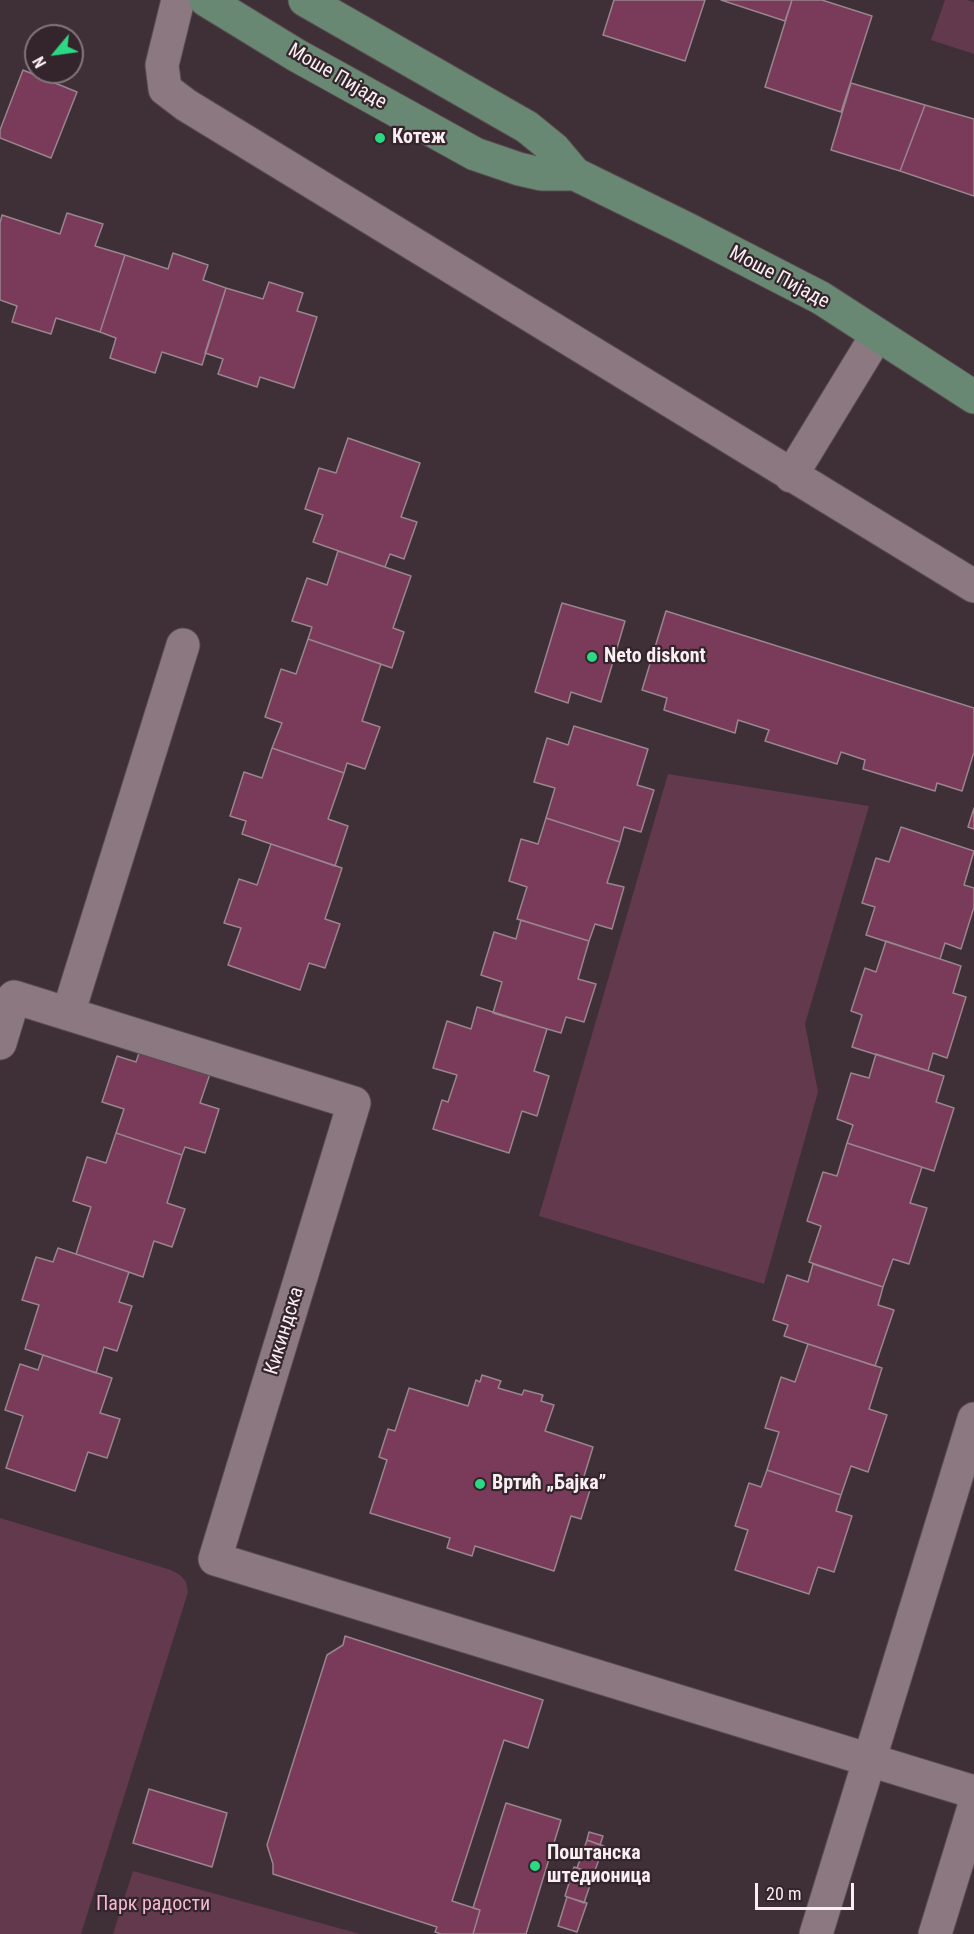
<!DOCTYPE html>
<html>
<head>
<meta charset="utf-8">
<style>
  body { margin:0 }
  #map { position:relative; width:974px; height:1934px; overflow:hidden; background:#3f2f36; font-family:"Roboto Condensed",sans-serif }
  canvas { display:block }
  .north { position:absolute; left:24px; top:24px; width:60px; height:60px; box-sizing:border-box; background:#34252c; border:2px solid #83757b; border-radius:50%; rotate:241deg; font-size:16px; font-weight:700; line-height:24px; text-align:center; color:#f9eef2 }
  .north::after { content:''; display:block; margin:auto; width:21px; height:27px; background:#2bd884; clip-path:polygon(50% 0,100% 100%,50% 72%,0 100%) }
  .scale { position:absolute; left:755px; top:1883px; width:99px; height:27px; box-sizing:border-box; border:3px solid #f9eef2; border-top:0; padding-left:8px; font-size:18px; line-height:21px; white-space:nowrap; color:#f9eef2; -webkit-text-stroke:4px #34252c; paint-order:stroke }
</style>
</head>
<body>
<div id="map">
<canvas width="974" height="1934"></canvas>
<div class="north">N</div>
<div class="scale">20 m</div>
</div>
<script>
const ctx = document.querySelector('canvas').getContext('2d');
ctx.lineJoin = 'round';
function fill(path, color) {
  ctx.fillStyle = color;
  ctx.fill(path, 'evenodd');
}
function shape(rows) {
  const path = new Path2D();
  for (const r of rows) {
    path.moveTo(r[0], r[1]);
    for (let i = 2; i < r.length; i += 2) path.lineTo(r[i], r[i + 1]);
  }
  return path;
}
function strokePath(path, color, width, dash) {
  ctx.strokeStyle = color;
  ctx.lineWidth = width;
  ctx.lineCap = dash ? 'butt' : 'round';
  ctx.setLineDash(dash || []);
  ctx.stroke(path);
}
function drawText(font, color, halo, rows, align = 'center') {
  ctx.font = font + ' "Roboto Condensed",sans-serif';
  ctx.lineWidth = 4.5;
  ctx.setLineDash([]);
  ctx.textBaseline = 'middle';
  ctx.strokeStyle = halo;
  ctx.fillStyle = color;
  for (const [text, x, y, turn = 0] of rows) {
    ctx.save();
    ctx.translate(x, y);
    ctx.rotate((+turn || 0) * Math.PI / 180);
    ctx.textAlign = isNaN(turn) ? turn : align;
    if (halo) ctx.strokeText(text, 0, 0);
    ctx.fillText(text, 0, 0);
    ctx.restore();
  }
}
fill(shape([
  [945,0,967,0,974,2,974,54,931,40],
  [668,774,869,806,805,1024,818,1092,764,1284,539,1216],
  [0,1518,171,1570,180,1575,186,1582,188,1592,81,1934,0,1934],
  [133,1871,360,1934,113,1934]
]), '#633a4d');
const building = shape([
  [614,0,705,0,685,61,603,35,614,0],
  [721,0,792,0,785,21,721,0],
  [792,0,822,0,872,16,841,112,765,87,792,0],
  [23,70,77,92,51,158,0,138,0,130,23,70],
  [851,83,925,105,900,171,831,150,851,83],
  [925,105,974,119,974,196,900,171,925,105],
  [67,213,103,224,95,246,125,255,100,332,56,318,51,334,12,322,17,306,0,300,0,223,2,215,60,234,67,213],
  [173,253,208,265,203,280,226,288,202,365,162,352,155,373,110,358,116,338,100,332,125,255,168,269,173,253],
  [269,282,303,293,297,311,317,317,294,388,260,377,257,387,218,374,223,359,205,353,226,288,263,299,269,282],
  [348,438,420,463,401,517,417,522,404,559,390,554,385,567,313,542,323,515,305,509,319,468,336,473,348,438],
  [338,551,411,576,393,628,404,632,392,668,308,639,312,627,292,621,307,578,327,585,338,551],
  [562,603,625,621,601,702,571,692,568,703,535,692,562,603],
  [666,611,974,708,974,752,962,791,937,783,935,791,863,769,865,760,841,752,837,764,765,741,769,730,738,720,735,733,664,710,667,698,642,690,666,611],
  [308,639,381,664,362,721,380,727,365,769,347,763,344,773,272,748,282,723,265,717,281,669,296,674,308,639],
  [574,726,648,749,637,785,654,790,641,832,624,827,620,842,546,818,555,788,534,782,547,738,568,745,574,726],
  [272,748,344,773,328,819,348,826,335,866,242,834,246,821,230,816,244,772,262,778,272,748],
  [974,808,974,829,968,827,974,808],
  [546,818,620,842,607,883,624,887,612,929,595,924,589,941,517,919,527,887,509,881,521,839,538,844,546,818],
  [901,827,974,851,964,885,974,888,974,907,961,949,945,943,940,959,866,935,875,907,862,903,876,858,889,862,901,827],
  [271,844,342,868,325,919,340,924,325,968,309,963,300,990,228,965,241,928,224,923,239,879,257,885,271,844],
  [521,920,589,941,578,979,596,984,584,1022,566,1017,561,1033,493,1013,502,982,481,975,494,932,516,939,521,920],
  [886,941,961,966,953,993,966,997,947,1058,933,1053,928,1071,852,1047,862,1015,851,1011,865,968,876,972,886,941],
  [477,1007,547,1029,534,1071,549,1076,537,1116,522,1111,509,1153,433,1129,442,1100,448,1102,457,1075,433,1068,447,1021,471,1029,477,1007],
  [143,1041,213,1065,200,1103,219,1109,205,1153,185,1147,182,1155,116,1133,124,1109,102,1102,117,1056,136,1062,143,1041],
  [876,1054,944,1076,936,1102,954,1108,934,1171,847,1143,853,1125,837,1119,851,1073,869,1078,876,1054],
  [116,1133,182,1155,167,1203,185,1209,172,1247,154,1241,143,1277,76,1254,91,1207,73,1201,87,1157,106,1163,116,1133],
  [847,1143,922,1167,910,1203,927,1208,909,1264,893,1259,883,1287,809,1262,821,1226,807,1221,823,1172,837,1176,847,1143],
  [58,1248,129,1272,119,1302,132,1306,117,1351,104,1347,96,1373,25,1349,39,1305,22,1300,36,1257,53,1262,58,1248],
  [813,1264,883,1287,878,1305,894,1310,875,1366,784,1336,788,1325,773,1320,787,1275,808,1282,813,1264],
  [808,1344,882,1368,869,1409,887,1415,868,1472,851,1466,841,1495,767,1470,779,1432,765,1428,781,1377,795,1382,808,1344],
  [43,1355,112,1378,100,1413,120,1419,107,1458,88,1452,75,1491,6,1468,23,1416,5,1410,20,1364,38,1370,43,1355],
  [482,1375,501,1381,498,1388,522,1395,524,1390,543,1395,541,1401,554,1405,545,1431,593,1447,581,1486,590,1490,581,1519,571,1516,554,1571,475,1546,472,1556,447,1548,450,1538,370,1513,387,1460,379,1457,388,1429,395,1431,409,1388,468,1406,476,1380,480,1382,482,1375],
  [767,1470,841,1495,836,1511,852,1516,834,1572,818,1567,809,1594,735,1570,748,1530,735,1526,749,1483,761,1487,767,1470],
  [345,1636,543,1700,528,1748,504,1740,452,1901,480,1910,473,1934,441,1934,435,1932,437,1927,273,1874,273,1864,267,1845,327,1655,343,1645,345,1636],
  [149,1789,227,1813,212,1867,133,1843,149,1789],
  [506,1803,561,1820,526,1934,473,1934,480,1910,473,1908,506,1803],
  [589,1832,603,1836,600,1845,587,1840,589,1832],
  [587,1840,604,1846,594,1873,577,1868,587,1840],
  [574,1867,594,1873,584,1903,565,1896,574,1867],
  [567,1897,587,1903,577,1932,558,1926,567,1897]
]);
fill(building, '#7a3a5a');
strokePath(building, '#98858d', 1.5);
const minor = shape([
  [178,0,162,65,165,89,186,105,974,586],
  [791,476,877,335],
  [68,1014,183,645],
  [0,1043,14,997,354,1103,215,1559,974,1792],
  [816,1934,974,1419],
  [935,1934,974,1807]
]);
const major = shape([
  [206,0,296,55,475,154,519,169,541,174,575,174],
  [305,0,527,127,554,149,575,174,687,229,821,298,974,397]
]);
strokePath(minor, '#584b50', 35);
strokePath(major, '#584b50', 35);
strokePath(minor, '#8b7880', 33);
strokePath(major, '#688873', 33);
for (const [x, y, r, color] of [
  [380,138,6,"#2bd884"],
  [592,657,6,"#2bd884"],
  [480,1484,6,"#2bd884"],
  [535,1866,6,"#2bd884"]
]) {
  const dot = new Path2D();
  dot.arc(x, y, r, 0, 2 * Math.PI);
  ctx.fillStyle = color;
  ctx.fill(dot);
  strokePath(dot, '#34252c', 2);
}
drawText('20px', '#f9eef2', '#34252c', [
  ["Моше Пијаде",337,77,30],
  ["Моше Пијаде",779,278,28],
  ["Кикиндска",285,1331,-73]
]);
drawText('bold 20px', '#f9eef2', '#34252c', [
  ["Котеж",392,138],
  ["Neto diskont",604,657],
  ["Вртић „Бајка”",492,1484],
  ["Поштанска",547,1854],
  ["штедионица",547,1877]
], 'left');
drawText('20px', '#f4b8d2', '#34252c', [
  ["Парк радости",153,1905]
]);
</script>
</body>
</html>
